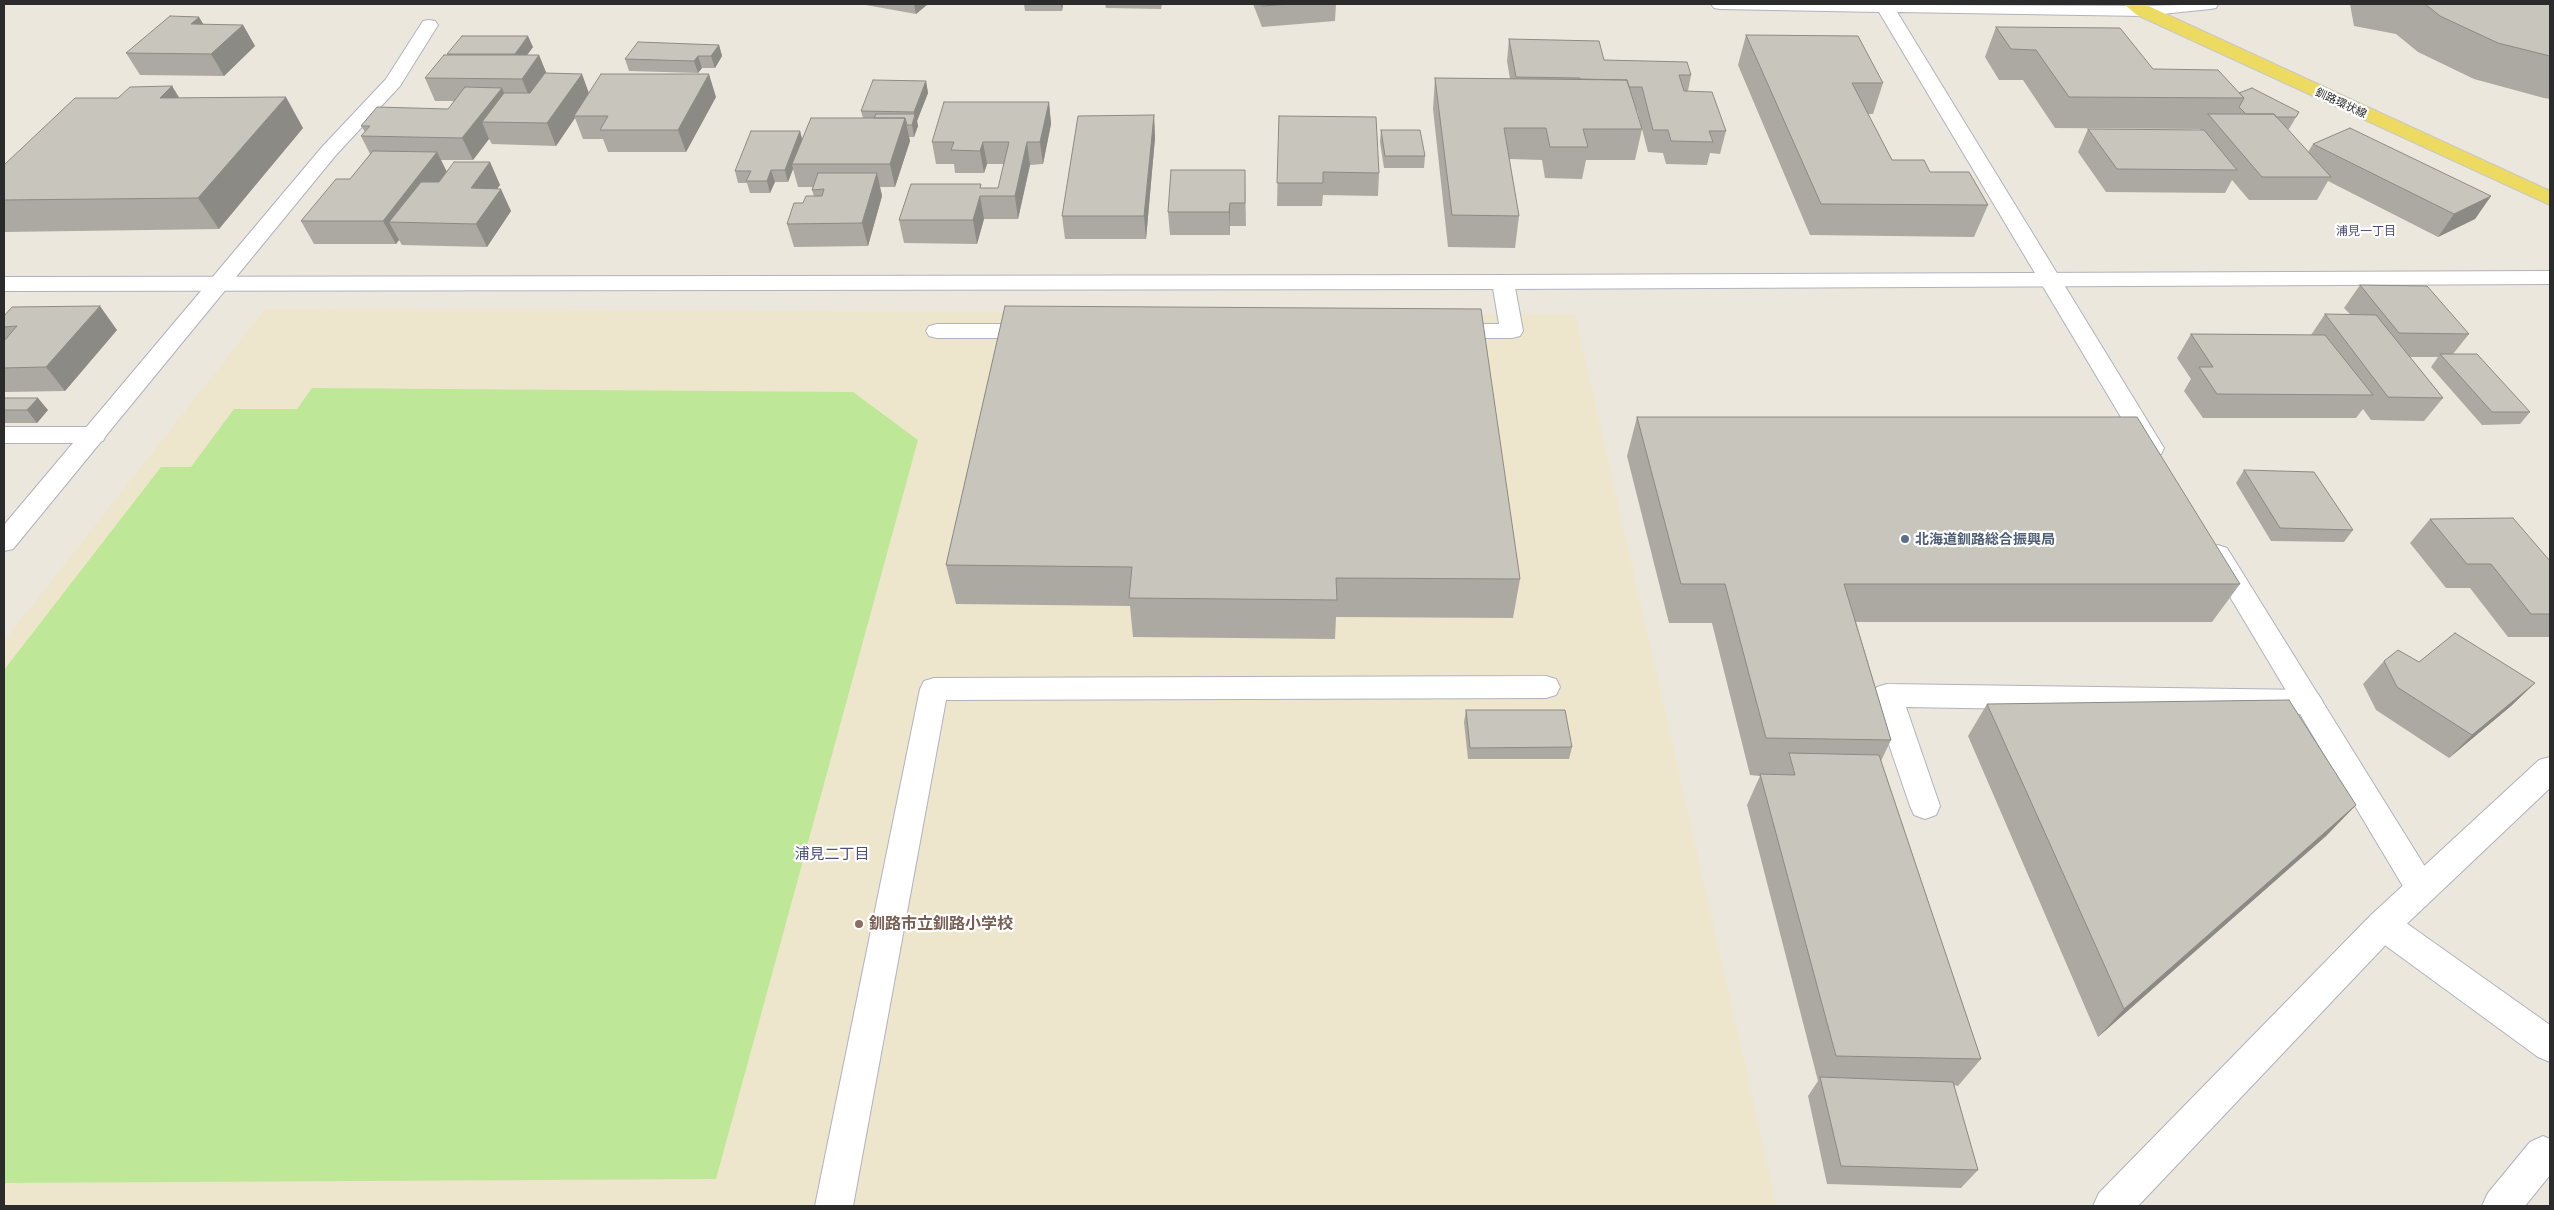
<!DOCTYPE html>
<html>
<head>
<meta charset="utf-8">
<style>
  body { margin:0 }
  #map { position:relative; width:2554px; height:1210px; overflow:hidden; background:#ece7dd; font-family:Barlow,sans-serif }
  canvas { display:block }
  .frame { position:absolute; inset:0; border:5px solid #2b2b2b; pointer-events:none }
</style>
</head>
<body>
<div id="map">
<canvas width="2554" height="1210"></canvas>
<div class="frame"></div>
</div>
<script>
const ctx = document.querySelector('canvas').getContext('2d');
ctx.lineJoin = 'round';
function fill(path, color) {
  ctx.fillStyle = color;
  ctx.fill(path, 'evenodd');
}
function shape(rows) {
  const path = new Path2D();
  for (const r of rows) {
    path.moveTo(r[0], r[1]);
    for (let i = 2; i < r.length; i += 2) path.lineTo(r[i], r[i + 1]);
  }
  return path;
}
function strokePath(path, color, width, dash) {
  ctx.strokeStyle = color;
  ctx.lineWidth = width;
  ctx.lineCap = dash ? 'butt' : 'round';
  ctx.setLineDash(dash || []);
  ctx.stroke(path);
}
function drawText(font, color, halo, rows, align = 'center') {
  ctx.font = font + ' Barlow,"Noto Sans JP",sans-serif';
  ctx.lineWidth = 4.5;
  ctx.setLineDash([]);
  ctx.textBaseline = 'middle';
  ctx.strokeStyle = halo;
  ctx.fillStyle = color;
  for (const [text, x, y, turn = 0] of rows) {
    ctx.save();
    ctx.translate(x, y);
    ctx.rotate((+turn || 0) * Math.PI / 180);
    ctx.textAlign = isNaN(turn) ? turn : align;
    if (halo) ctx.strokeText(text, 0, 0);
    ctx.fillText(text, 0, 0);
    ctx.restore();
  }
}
fill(shape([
  [265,309,1575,314,1777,1206,4,1206,4,641]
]), '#ede6cd');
fill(shape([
  [312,388,853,392,918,440,716,1179,4,1183,4,670,161,467,191,467,234,409,297,409]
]), '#bee897');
const service = shape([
  [1503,275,1511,277,1514,282,1523,331,1520,336,1512,338,1446,338,1438,336,1435,331,1438,326,1446,324,1499,324,1492,282,1495,277,1503,275],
  [937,324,1036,324,1044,326,1047,331,1044,336,1036,338,937,338,929,336,926,331,929,326,937,324],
  [4,427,94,427,103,429,106,435,103,441,94,443,4,443,4,427],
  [1546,676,1556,679,1560,687,1556,695,1546,698,946,700,853,1206,815,1206,920,689,924,681,934,678,1546,676],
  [1887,684,2308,690,2318,694,2323,702,2318,710,2308,714,1906,707,1940,806,1936,815,1925,819,1914,815,1910,806,1872,695,1877,687,1887,684],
  [2543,1136,2550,1139,2550,1175,2525,1206,2482,1206,2488,1193,2530,1142,2543,1136]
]);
const minor = shape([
  [1711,4,2143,6,2218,4,2216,8,2210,9,2143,16,1897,12,2164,448,2161,454,2152,456,2143,454,1879,12,1720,9,1714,8,1711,4],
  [429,20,435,21,438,25,400,86,336,155,13,549,4,551,4,525,322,147,386,79,423,21,429,20],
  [2218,545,2227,548,2432,878,2437,888,2432,898,2421,902,2410,898,2205,555,2209,548,2218,545],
  [2383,910,2395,915,2550,1025,2550,1062,2538,1057,2371,935,2366,925,2371,915,2383,910]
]);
const tertiary = shape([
  [2550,271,2550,284,1503,289,4,291,4,277,1503,275,2550,271],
  [2550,757,2550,788,2395,935,2138,1206,2093,1206,2099,1193,2371,915,2539,760,2550,757]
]);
const primary = shape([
  [2124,4,2144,4,2550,191,2550,205,2137,15,2124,4]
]);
strokePath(service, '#b1b2be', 2);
strokePath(minor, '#b1b2be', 2);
strokePath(tertiary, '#b1b2be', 2);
strokePath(primary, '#c8c8c8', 2);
fill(service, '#fff');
fill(minor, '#fff');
fill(tertiary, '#fff');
fill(primary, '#edda61');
fill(shape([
  [860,4,928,4,916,14],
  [1024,4,1063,4,1062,11,1025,11],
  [1105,4,1162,4,1161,9,1106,8],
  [1253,4,1336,4,1335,21,1262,27],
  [2350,4,2550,4,2550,99,2544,98,2474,79,2418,52,2396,34,2354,26],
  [243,25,255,46,224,76,140,75,126,53],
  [1996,27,2239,93,2299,112,2292,124,2289,129,2287,129,2308,152,2313,144,2491,196,2475,219,2438,237,2328,181,2317,200,2249,200,2232,180,2225,193,2106,192,2078,152,2088,129,2200,130,2201,129,2055,128,2023,80,1999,80,1985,57],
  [1746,35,1883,83,1873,114,1868,114,1892,160,1930,172,1988,205,1974,237,1810,235,1738,65],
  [1509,39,1604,60,1691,75,1688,91,1726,131,1720,154,1710,153,1707,165,1666,164,1663,153,1648,152,1637,110,1636,110,1642,129,1635,160,1586,160,1582,179,1545,178,1542,160,1509,159,1519,216,1515,248,1448,247,1433,109,1435,78,1510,79,1507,61],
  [719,45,722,56,715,68,702,68,698,73,629,71,625,59],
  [533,47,527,55,539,55,546,73,589,93,716,97,686,152,608,152,603,139,583,139,575,118,556,146,492,144,489,139,473,160,441,160,446,172,490,162,500,185,497,188,511,211,487,247,402,245,399,240,396,244,314,244,301,221,350,179,370,154,361,136,365,132,361,126,448,109,455,101,435,101,425,78,448,55,447,54],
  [926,81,928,93,917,121,918,126,914,137,909,137,910,141,895,187,880,187,882,196,868,246,794,247,787,224,803,203,814,196,812,190,813,187,798,187,793,169,788,182,775,182,770,193,750,193,747,183,738,183,735,171,800,131,802,139,863,118,861,111],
  [172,86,179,98,303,128,219,229,4,232,4,165,118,98],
  [1049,102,1051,124,1043,164,1030,165,1018,219,984,219,977,244,904,243,899,220,982,188,998,188,1004,164,987,164,984,173,955,173,954,164,936,164,932,142],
  [1154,115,1155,138,1146,239,1065,239,1062,216],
  [1279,116,1379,173,1378,196,1323,195,1322,206,1277,206],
  [1381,130,1425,156,1424,168,1384,168,1380,142],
  [1245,170,1246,226,1230,226,1230,235,1170,235,1168,212],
  [2360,285,2469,334,2453,354,2530,412,2520,424,2482,425,2431,367,2438,357,2410,357,2443,398,2424,421,2371,420,2363,409,2356,418,2203,418,2184,391,2191,379,2177,358,2191,334,2311,335,2325,314,2350,314,2344,308],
  [1005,306,1520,579,1513,618,1336,617,1335,639,1133,637,1130,606,956,604,946,565],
  [4,312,5,314,117,330,65,391,4,392],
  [4,398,48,410,37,423,4,423],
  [1637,417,2240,584,2212,622,1856,622,1891,740,1881,761,1981,1059,1958,1086,1954,1085,1978,1170,1961,1188,1827,1184,1808,1096,1818,1081,1747,805,1760,776,1750,775,1712,623,1669,623,1627,456],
  [2244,470,2353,530,2344,542,2271,541,2236,483],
  [2430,519,2550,561,2550,637,2508,637,2470,588,2446,588,2410,543],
  [2384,661,2419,662,2535,683,2511,706,2449,758,2376,710,2363,684],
  [1987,704,2356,805,2326,836,2098,1037,1968,736],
  [1466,710,1572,747,1569,759,1468,759,1464,722]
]), '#aca9a2');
fill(shape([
  [914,4,928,4,916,14],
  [1061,4,1063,4,1062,11],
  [199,17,212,38,191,24],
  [243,25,255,46,224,76,211,54],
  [528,36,533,47,519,66,515,54],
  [719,45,722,56,715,68,711,56],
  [539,55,548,77,531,101,522,79],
  [698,56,702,68,698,73,694,61],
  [582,74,590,96,574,116,575,118,556,146,547,123],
  [709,74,716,97,686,152,678,130],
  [926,81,928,93,917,121,918,126,914,137,912,125,915,117,914,112],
  [172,86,191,117,160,98],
  [502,88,511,110,482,122,489,139,473,160,462,138],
  [286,97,303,128,219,229,198,198],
  [1049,102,1051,124,1043,164,1040,142],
  [1154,115,1155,138,1146,239,1144,216],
  [905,118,910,141,895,187,890,164],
  [800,131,803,143,792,164,793,169,788,182,785,170],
  [983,142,987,164,984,173,980,151],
  [1027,142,1030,165,1018,219,1015,196],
  [437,152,448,174,389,222,399,240,396,244,383,221],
  [490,162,500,185,481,211,471,188],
  [771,170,775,182,770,193,767,181],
  [877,173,882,196,868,246,862,223],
  [501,189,511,211,487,247,476,224],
  [980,196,984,219,977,244,973,220],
  [2491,196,2475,219,2438,237,2454,214],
  [1230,203,1230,235,1229,212],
  [100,306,117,330,65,391,46,367],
  [38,398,48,410,37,423,27,410],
  [2535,683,2511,706,2449,758,2472,735],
  [2356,805,2326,836,2098,1037,2124,1009]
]), '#8c8a84');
const building = shape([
  [1261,4,1290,4,1262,6,1261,4],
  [2425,4,2550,4,2550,56,2498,43,2440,16,2425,4],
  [170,16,199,17,191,24,243,25,211,54,126,53,170,16],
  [1996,27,2120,28,2153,69,2218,70,2244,98,2069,97,2036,50,2011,49,1996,27],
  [1746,35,1858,36,1883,83,1852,83,1892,160,1924,160,1930,172,1969,172,1988,205,1821,204,1746,35],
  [462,36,528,36,515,54,447,54,462,36],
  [1509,39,1599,41,1604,60,1687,62,1691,75,1679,75,1684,91,1712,92,1726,131,1709,131,1713,142,1671,141,1668,130,1653,130,1642,87,1629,87,1627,80,1580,79,1580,78,1516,77,1509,39],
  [638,42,719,45,711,56,698,56,694,61,625,59,638,42],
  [444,55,539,55,522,79,425,78,444,55],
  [545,73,582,74,547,123,482,122,504,93,530,93,545,73],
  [601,74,709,74,678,130,600,130,608,116,574,116,601,74],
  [1435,78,1627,80,1642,129,1583,129,1588,147,1550,147,1546,128,1504,128,1519,216,1452,215,1435,78],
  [873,80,926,81,914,112,861,111,873,80],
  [172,86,160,98,286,97,198,198,4,200,4,165,75,98,118,98,130,87,172,86],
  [465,87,502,88,462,138,361,136,370,126,361,126,377,107,448,109,465,87],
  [2252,88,2299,112,2296,117,2276,117,2274,114,2246,114,2239,107,2244,98,2239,93,2252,88],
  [944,102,1049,102,1040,142,1027,142,1015,196,980,196,973,220,899,220,911,184,981,184,980,188,998,188,1009,142,983,142,980,151,951,150,954,142,932,142,944,102],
  [876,114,915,114,912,125,907,125,905,118,874,118,876,114],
  [2208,114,2274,114,2331,177,2262,177,2208,114],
  [1154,115,1144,216,1062,216,1078,116,1154,115],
  [1279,116,1376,117,1379,173,1323,172,1323,183,1277,183,1279,116],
  [811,118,905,118,890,164,792,164,811,118],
  [2350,128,2491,196,2454,214,2313,144,2350,128],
  [2088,129,2204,130,2237,170,2117,169,2088,129],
  [1381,130,1420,130,1425,156,1385,156,1381,130],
  [751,131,800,131,785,170,771,170,767,181,746,181,751,171,735,171,751,131],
  [373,151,437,152,383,221,301,221,336,179,350,179,373,151],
  [454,162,490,162,471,188,501,189,476,224,389,222,421,182,439,182,454,162],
  [1171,170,1245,170,1245,203,1230,203,1229,212,1168,212,1171,170],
  [818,173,877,173,862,223,787,224,794,203,803,203,806,196,822,196,824,189,812,190,818,173],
  [2360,285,2427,286,2469,334,2399,333,2360,285],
  [100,306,46,367,4,368,4,341,17,326,4,327,4,316,12,307,100,306],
  [1005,306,1481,309,1520,579,1336,578,1337,600,1129,598,1132,567,946,565,1005,306],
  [2325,314,2376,315,2443,398,2388,397,2325,314],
  [2191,334,2325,335,2373,395,2217,394,2199,367,2213,367,2191,334],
  [2440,354,2477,354,2530,412,2492,412,2440,354],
  [4,398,38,398,27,410,4,410,4,398],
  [1637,417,2137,417,2240,584,1844,584,1891,740,1766,738,1725,584,1681,584,1637,417],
  [2244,470,2314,472,2353,530,2280,528,2244,470],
  [2513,518,2550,561,2550,614,2531,614,2491,564,2467,564,2430,519,2513,518],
  [2455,633,2535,683,2472,735,2397,687,2384,661,2398,650,2419,662,2455,633],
  [2289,700,2356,805,2124,1009,1987,704,2289,700],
  [1466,710,1565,710,1572,747,1470,748,1466,710],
  [1789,753,1879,755,1981,1059,1836,1056,1760,774,1795,775,1789,753],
  [1820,1077,1953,1082,1978,1170,1841,1166,1820,1077]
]);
fill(building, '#c8c5bc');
strokePath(building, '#8c8a84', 1);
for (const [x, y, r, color] of [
  [1905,539,5,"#5c6f8a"],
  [859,924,5,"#8d6e63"]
]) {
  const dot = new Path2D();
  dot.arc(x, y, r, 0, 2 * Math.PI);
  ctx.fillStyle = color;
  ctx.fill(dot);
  strokePath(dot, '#fff', 2);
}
drawText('11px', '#2b2b2b', '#fff', [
  ["釧路環状線",2341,103,25]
]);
drawText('12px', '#4c507a', '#fff', [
  ["浦見一丁目",2366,231]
]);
drawText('bold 14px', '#4e5e75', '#fff', [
  ["北海道釧路総合振興局",1915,539]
], 'left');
drawText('15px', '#4c507a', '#fff', [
  ["浦見二丁目",832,854]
]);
drawText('bold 16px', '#785e54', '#fff', [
  ["釧路市立釧路小学校",869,924]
], 'left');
</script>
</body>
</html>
